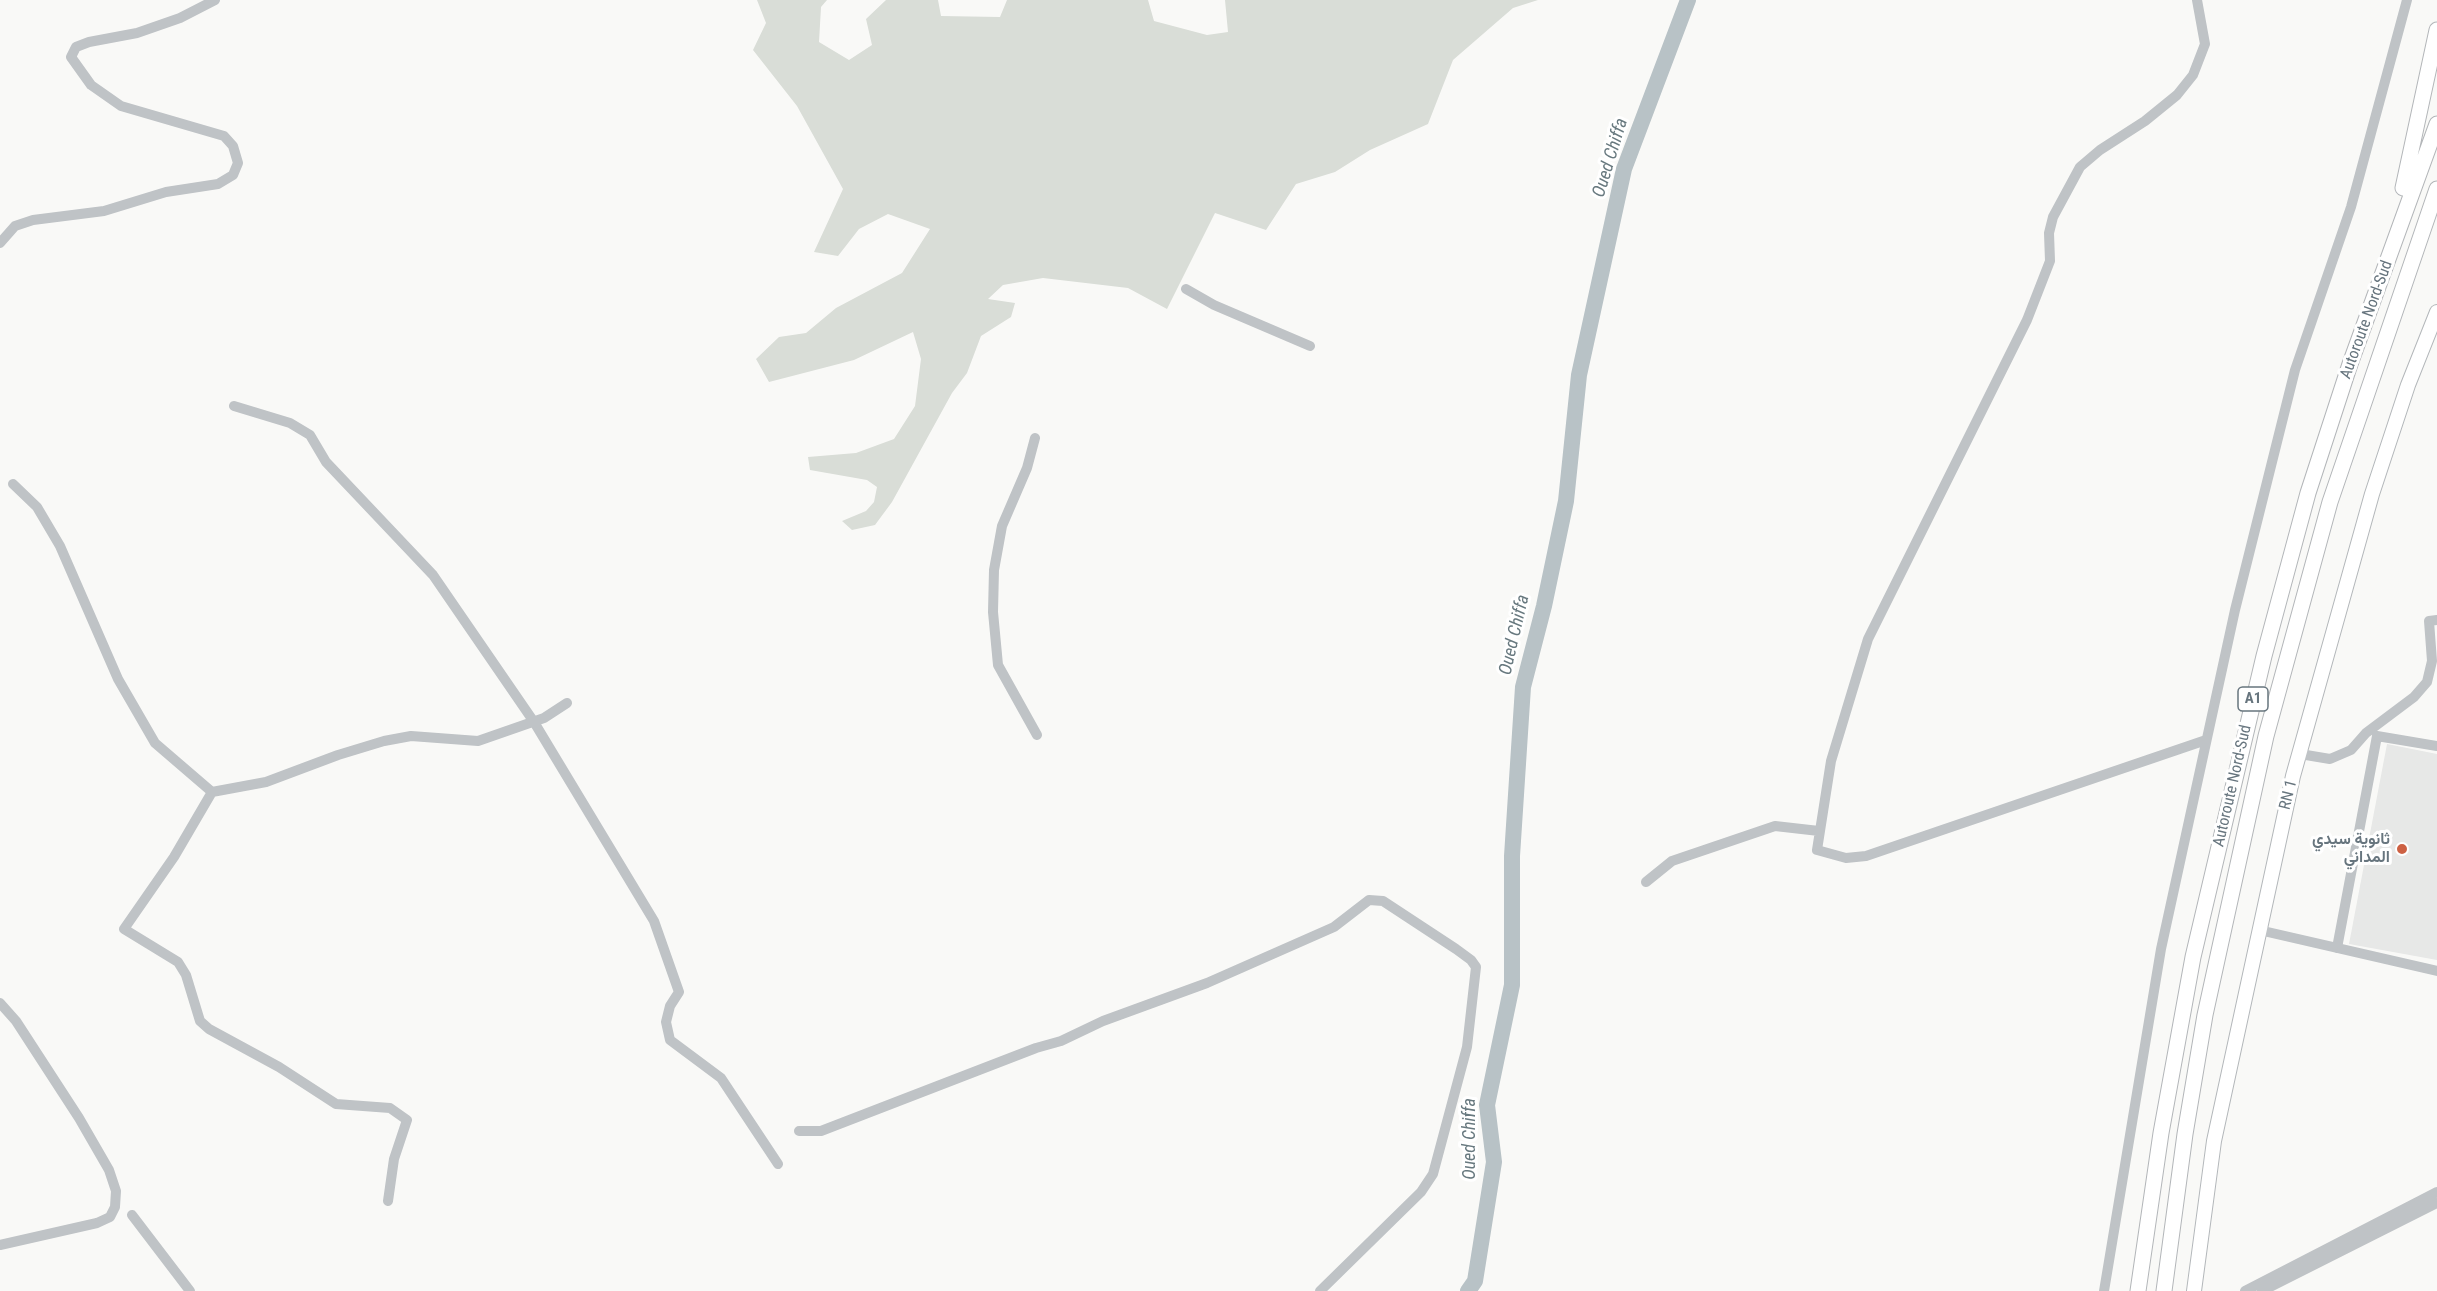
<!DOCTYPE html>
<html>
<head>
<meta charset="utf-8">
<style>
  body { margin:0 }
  canvas { display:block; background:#f9f9f7 }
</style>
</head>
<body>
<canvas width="2437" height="1291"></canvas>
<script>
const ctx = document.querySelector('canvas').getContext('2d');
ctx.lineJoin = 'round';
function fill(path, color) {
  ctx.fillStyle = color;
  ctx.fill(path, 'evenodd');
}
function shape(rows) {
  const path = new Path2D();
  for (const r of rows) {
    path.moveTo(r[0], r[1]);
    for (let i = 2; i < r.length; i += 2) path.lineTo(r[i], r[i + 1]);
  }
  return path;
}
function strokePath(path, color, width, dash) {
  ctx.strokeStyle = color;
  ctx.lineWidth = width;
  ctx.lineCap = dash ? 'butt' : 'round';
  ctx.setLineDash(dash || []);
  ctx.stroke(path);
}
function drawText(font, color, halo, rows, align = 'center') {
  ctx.font = font + ' "Roboto Condensed",Vazirmatn,sans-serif';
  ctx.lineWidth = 6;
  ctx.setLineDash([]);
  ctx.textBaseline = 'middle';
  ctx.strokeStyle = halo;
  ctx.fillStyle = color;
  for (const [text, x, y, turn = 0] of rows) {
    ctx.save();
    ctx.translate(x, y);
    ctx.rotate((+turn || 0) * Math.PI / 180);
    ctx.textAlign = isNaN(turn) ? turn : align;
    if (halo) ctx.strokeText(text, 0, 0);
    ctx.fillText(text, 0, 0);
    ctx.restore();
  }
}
fill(shape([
  [2387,744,2437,754,2437,960,2349,944]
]), '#e7e8e7');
fill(shape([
  [757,0,827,0,821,7,819,42,849,60,872,45,866,19,886,0,938,0,941,16,1000,17,1007,0,1148,0,1154,21,1207,35,1228,32,1225,0,1538,0,1513,8,1453,60,1428,124,1370,150,1335,172,1296,184,1266,230,1215,213,1167,309,1128,288,1043,278,1003,285,988,299,1015,303,1011,317,981,336,967,373,952,393,892,502,875,525,852,530,842,521,866,511,874,502,877,487,867,480,810,470,808,457,856,453,894,439,915,406,921,359,913,332,854,360,769,382,756,359,779,337,806,333,836,308,902,273,930,229,888,214,859,229,838,256,814,252,843,189,797,106,753,50,766,23]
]), '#d9ddd7');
strokePath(shape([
  [1468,1291,1475,1281,1494,1162,1487,1105,1512,985,1512,856,1523,687,1544,606,1566,501,1579,375,1624,169,1688,0]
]), '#b8c2c6', 16);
const major = shape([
  [2194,1291,2214,1141,2293,776,2372,494,2408,385,2437,312]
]);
const highway = shape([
  [2403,188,2437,30],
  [2138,1291,2161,1133,2193,957,2264,656,2308,493,2350,364,2437,124],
  [2164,1291,2185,1134,2205,1015,2266,736,2330,502,2437,189]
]);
strokePath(major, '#b3b7ba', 16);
strokePath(highway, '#b3b6b9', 17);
strokePath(shape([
  [2197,0,2205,44,2193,75,2177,95,2145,121,2100,150,2080,167,2053,217,2049,233,2050,261,2027,320,1868,639,1831,761,1817,850,1846,858,1866,856,2206,740],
  [0,243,15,226,33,220,104,211,166,192,218,184,233,175,238,163,233,146,224,136,121,106,91,85,71,57,76,47,89,42,137,33,180,18,215,0],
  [1186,289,1214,305,1310,346],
  [234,406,290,423,310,435,326,462,433,575,534,722,654,921,679,992,670,1006,666,1022,670,1040,721,1078,778,1164],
  [1035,438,1027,468,1002,526,994,570,993,612,998,665,1037,735],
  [13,484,37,507,60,546,118,679,155,743,212,792],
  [2300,754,2330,759,2351,750,2366,733,2414,697,2427,682,2432,661,2429,621,2437,620],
  [212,792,174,857,124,929,178,962,186,975,200,1021,209,1029,279,1067,336,1104,390,1108,407,1120,394,1159,388,1201],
  [212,792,266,782,338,755,384,741,411,736,478,741,544,718,567,703],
  [1646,882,1672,861,1775,826,1819,831],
  [2259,930,2437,971],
  [2337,948,2377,736,2437,746],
  [0,1003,16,1021,79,1118,109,1170,116,1191,115,1207,110,1217,97,1223,0,1245],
  [799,1131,821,1131,1036,1048,1061,1041,1103,1021,1207,983,1334,927,1369,900,1383,901,1456,949,1471,960,1476,967,1467,1047,1433,1174,1421,1192,1320,1291],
  [132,1215,190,1291],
  [2104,1291,2161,949,2235,610,2295,370,2351,207,2407,0],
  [2245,1291,2437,1192],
  [2262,1291,2437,1203]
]), '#bfc3c6', 10);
strokePath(major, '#fff', 14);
strokePath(highway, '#fff', 15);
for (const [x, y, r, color] of [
  [2402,849,6,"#cd6143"]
]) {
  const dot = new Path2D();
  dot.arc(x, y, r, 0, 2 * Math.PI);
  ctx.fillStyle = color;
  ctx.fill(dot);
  strokePath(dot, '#fff', 2);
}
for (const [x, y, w] of [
  [2253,699,30]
]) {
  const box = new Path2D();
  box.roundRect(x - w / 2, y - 12, w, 24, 4.5);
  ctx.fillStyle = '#fff';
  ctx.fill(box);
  strokePath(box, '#67757e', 1.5);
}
drawText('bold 15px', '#67757e', null, [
  ["A1",2253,699]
]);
drawText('16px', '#67757e', '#fff', [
  ["Autoroute Nord-Sud",2367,320,-70],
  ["Autoroute Nord-Sud",2233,786,-77],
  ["RN 1",2289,795,-76]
]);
drawText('bold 16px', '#67757e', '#fff', [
  ["ثانوية سيدي",2390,840],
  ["المداني",2390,858]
], 'right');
drawText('italic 18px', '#68797f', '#fff', [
  ["Oued Chiffa",1611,158,-73],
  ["Oued Chiffa",1515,635,-77],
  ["Oued Chiffa",1470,1139,-90]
]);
</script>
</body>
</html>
